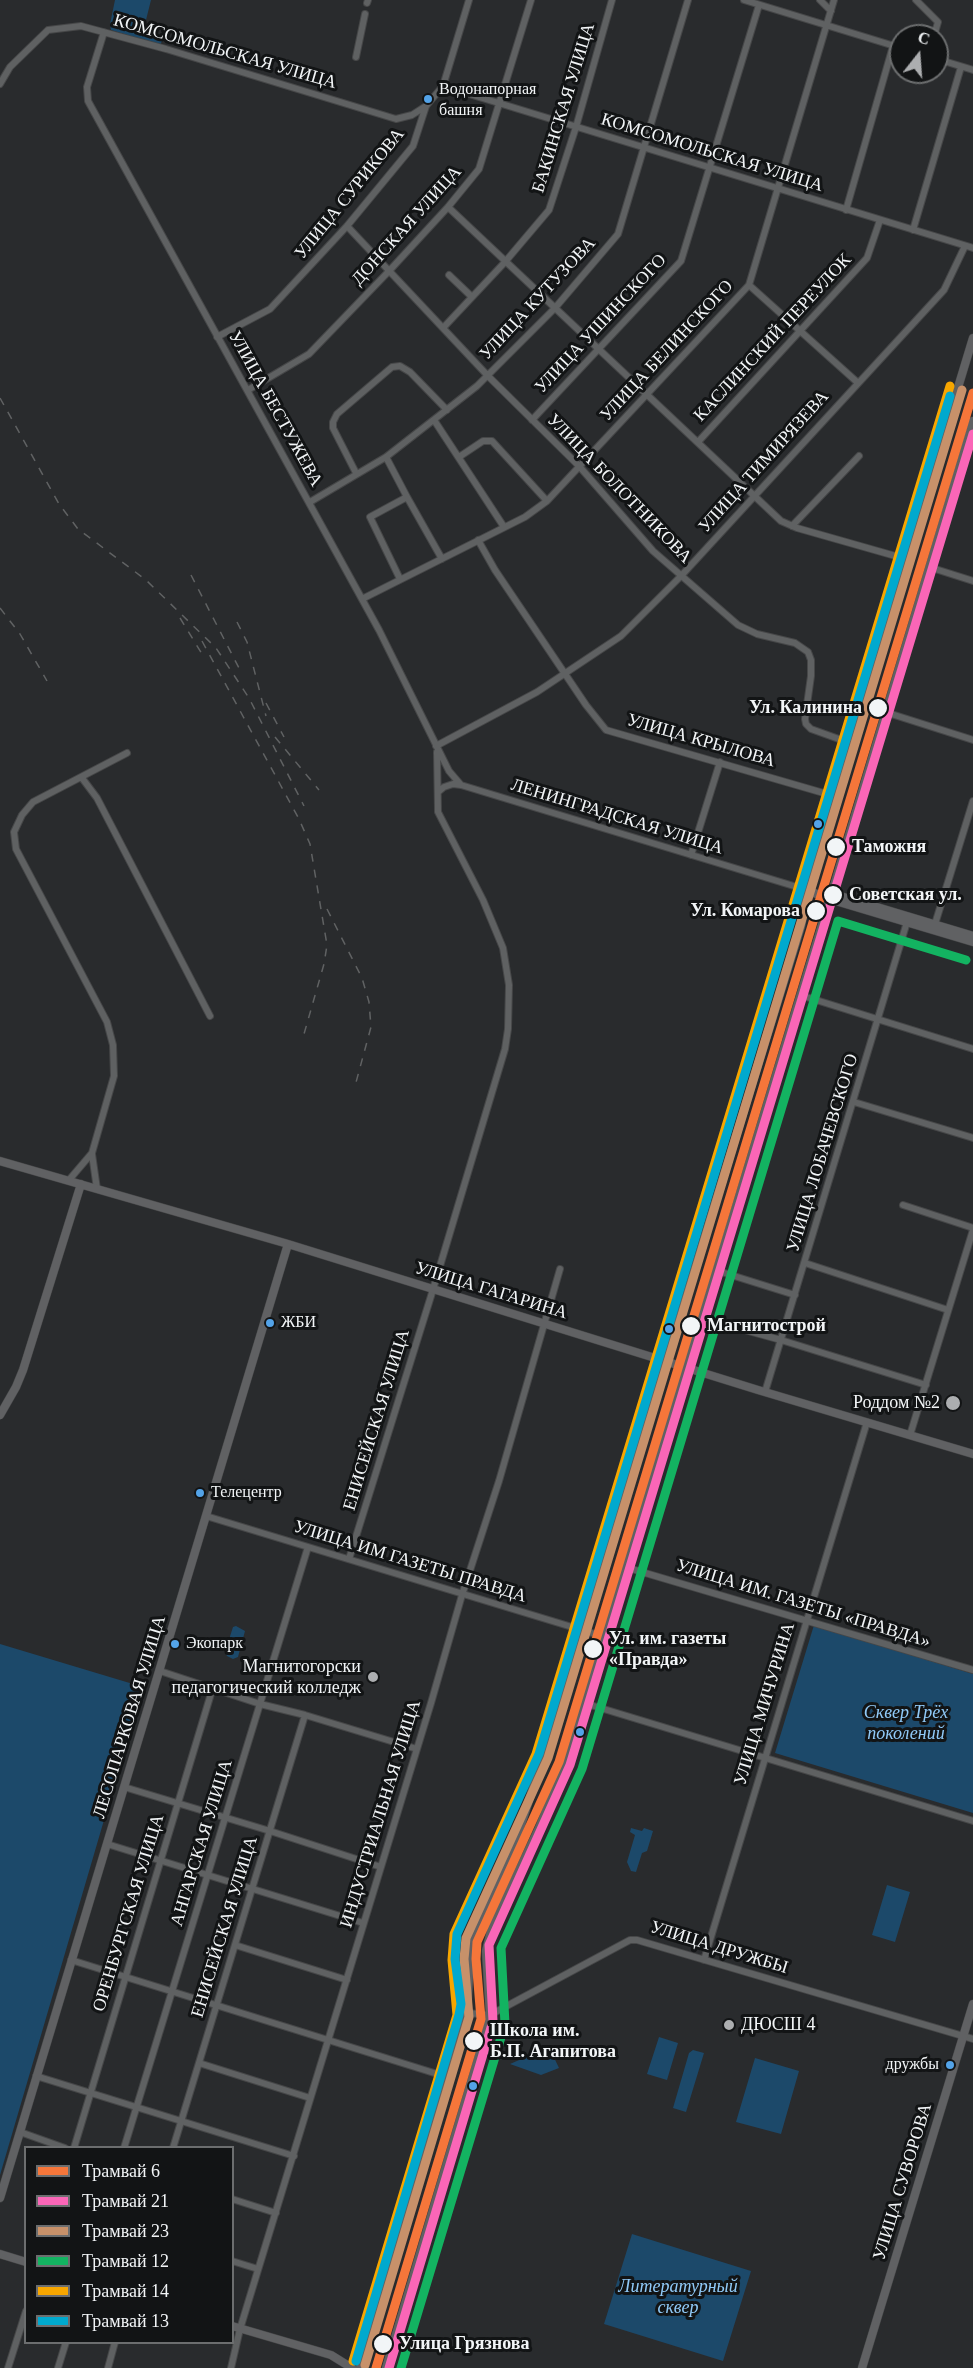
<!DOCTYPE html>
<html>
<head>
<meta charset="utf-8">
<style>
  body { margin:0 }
  #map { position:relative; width:973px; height:2368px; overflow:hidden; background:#292b2d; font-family:Georgia,serif }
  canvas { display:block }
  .legend { position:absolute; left:24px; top:2146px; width:210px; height:198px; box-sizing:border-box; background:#121415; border:2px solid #6c6e6f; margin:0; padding:8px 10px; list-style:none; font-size:18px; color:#f2f5f7 }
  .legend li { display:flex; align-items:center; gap:12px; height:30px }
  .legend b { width:30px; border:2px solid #6c6e6f }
  .north { position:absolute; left:889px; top:24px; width:60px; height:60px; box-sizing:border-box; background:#121415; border:2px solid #6c6e6f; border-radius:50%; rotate:17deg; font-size:16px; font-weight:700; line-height:24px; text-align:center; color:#f2f5f7 }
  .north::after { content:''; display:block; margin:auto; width:21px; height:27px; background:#acaeb0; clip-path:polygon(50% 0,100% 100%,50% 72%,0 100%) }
</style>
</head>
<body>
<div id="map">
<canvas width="973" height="2368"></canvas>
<ul class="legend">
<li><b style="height:8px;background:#f5763a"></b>Трамвай 6</li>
<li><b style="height:8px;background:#fa66b7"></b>Трамвай 21</li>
<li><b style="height:8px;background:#c7916a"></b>Трамвай 23</li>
<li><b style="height:8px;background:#13b361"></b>Трамвай 12</li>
<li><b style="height:8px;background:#f7a600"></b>Трамвай 14</li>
<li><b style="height:8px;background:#00a9ce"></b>Трамвай 13</li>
</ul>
<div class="north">С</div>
</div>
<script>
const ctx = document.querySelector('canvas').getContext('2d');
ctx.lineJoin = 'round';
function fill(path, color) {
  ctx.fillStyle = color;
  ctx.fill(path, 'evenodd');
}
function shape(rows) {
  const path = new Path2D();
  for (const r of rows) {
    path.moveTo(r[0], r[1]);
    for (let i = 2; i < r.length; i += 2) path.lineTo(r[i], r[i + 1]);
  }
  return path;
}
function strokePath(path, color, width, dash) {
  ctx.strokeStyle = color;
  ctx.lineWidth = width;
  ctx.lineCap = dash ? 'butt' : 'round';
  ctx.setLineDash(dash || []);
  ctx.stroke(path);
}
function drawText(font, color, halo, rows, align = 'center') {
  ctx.font = font + ' Georgia,serif';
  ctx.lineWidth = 6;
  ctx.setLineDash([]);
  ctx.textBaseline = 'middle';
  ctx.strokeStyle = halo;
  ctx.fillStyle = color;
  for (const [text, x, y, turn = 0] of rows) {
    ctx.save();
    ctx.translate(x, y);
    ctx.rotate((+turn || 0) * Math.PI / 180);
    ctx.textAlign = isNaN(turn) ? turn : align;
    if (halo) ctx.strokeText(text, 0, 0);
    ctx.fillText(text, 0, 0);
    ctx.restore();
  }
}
fill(shape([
  [115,0,151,0,143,32,163,39,160,45,111,30,110,24],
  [814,1625,973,1674,973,1813,775,1753],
  [236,1626,245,1631,238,1657,233,1659,227,1656,225,1652,233,1627],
  [0,1644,143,1687,0,2175],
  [631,1828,642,1831,644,1828,653,1831,647,1851,642,1853,636,1872,631,1871,627,1862,635,1835,630,1832],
  [887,1885,910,1892,895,1942,872,1935],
  [659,2037,678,2043,667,2080,647,2074],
  [549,2047,559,2068,541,2075,510,2064],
  [693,2050,704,2053,686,2112,673,2108,689,2053],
  [755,2058,799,2071,781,2134,736,2122],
  [632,2234,751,2271,723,2361,604,2324]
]), '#1c496a');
const minor = shape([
  [744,0,901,48],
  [820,0,831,11],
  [916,0,938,22,934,36],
  [367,3,368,0],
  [104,32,87,87,88,101,379,630,449,771,461,785,807,890],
  [356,57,365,14],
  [937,59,973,70],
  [0,84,10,67,48,30,81,26,166,49,396,119,412,115,426,106],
  [443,86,973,248],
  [448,207,781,521,797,528,906,559],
  [846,210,893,46],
  [347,226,488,376,579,466,653,551,738,625,757,634,795,643,808,652,811,660,811,676,805,719,806,724,811,729,850,743],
  [913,230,961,67],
  [449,275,472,297],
  [749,285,857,382],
  [443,328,505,262,549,210,576,127,612,0],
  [217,337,270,309,347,226,413,146,426,106,443,86,469,0],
  [248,390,309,354,390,270,448,207,479,169,531,0],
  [434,420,504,527],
  [532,420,681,261,759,5],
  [698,442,867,258,880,220],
  [386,457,407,497,370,517,400,579],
  [459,457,483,441,492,441,547,501],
  [356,473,333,428,333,422,337,414,392,367,400,366,410,372,447,410],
  [407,497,442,559],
  [310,502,386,457,477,386,555,308,618,234,688,0],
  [792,526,859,456],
  [478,540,495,570,586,705,606,730,834,796],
  [929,567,973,581],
  [362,599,525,517,547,501,749,285,834,0],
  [885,712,973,740],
  [436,746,537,692,621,636,681,576,944,290,965,246],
  [82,778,97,798,210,1016],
  [438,792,444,787,453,784,461,785],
  [691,855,720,762],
  [935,924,973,801],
  [800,995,973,1049],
  [854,1102,973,1138],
  [92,1154,97,1189],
  [69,1180,92,1153,114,1076,113,1045,107,1022,16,849,14,832,22,815,33,802,127,753],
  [903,1205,973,1228],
  [805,1263,948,1310],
  [715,1270,795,1295],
  [701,1318,781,1340,926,1385],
  [765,1392,907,922],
  [910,1435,973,1230],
  [206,1516,605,1637],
  [349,1559,431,1296,505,1049,508,1029,509,985,503,948,483,900,438,812,437,752],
  [625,1567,973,1670],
  [160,1671,260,1704,305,1715,417,1749],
  [584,1703,973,1821],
  [124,1787,270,1831,381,1867],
  [107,1844,363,1923],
  [235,1945,347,1980],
  [71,1960,447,2077],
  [704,1960,867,1422],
  [467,2013,490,2015,630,1940,637,1940,973,2039],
  [199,2063,310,2098],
  [36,2076,294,2156],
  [20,2132,65,2148],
  [74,2148,213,1687],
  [124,2148,308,1547],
  [173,2148,305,1715],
  [232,2199,276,2213],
  [232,2261,258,2269],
  [8,2368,26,2311],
  [58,2368,66,2342],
  [108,2368,115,2342],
  [231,2368,240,2329,431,1703,462,1595,499,1481,560,1269]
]);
const major = shape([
  [807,890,829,899,973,942],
  [827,892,973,936],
  [0,1161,288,1244,758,1390,973,1454],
  [0,1415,16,1387,23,1370,81,1184],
  [0,2198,288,1244],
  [0,2254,26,2262],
  [232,2326,331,2355,352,2368],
  [360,2368,467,2013,470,1954,478,1923,519,1831,564,1692,633,1464,683,1307,801,926,810,876,973,338],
  [386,2368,485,2035,490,2015,486,1951,492,1927,539,1828,565,1764,833,889,973,421],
  [862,2368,973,2004]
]);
strokePath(minor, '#464748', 8);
strokePath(major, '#464748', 9);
strokePath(minor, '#5f6162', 6);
strokePath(major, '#606163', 8);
strokePath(shape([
  [0,398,59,504,78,529,146,580,216,648,249,698,304,806],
  [191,575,240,670],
  [0,608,20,634,47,681],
  [180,618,202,654],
  [237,622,247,642,266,716],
  [202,641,299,819,310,844,327,945,324,964,304,1034],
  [266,703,284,737],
  [275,737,319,790],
  [327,909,362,978,369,1002,371,1027,355,1086]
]), '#606263', 1.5, [8, 8]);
strokePath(shape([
  [376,2368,481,2019,476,1959,477,1942,559,1762,973,393]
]), '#f5763a', 9);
strokePath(shape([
  [389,2368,493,2021,489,1945,570,1765,973,434]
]), '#fa66b7', 9);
strokePath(shape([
  [365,2365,469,2017,464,1959,466,1938,548,1758,962,390]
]), '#c7916a', 9);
strokePath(shape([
  [401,2368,505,2024,501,1948,582,1769,838,921,966,960]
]), '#13b361', 9);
strokePath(shape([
  [353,2361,457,2015,452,1960,454,1934,536,1754,950,386]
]), '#f7a600', 9);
strokePath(shape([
  [356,2361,459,2015,461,2004,455,1959,457,1934,539,1754,950,396]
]), '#00a9ce', 9);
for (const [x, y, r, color] of [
  [428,99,5,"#53a3e8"],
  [878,708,10,"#f2f5f7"],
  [818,824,5,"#53a3e8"],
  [836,847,10,"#f2f5f7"],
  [833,895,10,"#f2f5f7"],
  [816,911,10,"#f2f5f7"],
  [270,1323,5,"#53a3e8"],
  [691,1326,10,"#f2f5f7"],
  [669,1329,5,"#53a3e8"],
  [953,1403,8,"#acaeb0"],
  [200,1493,5,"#53a3e8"],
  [175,1644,5,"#53a3e8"],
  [593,1649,10,"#f2f5f7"],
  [373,1677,6,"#acaeb0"],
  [580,1732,5,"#53a3e8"],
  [729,2025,6,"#acaeb0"],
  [474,2041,10,"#f2f5f7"],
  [950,2065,5,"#53a3e8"],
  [473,2086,5,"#53a3e8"],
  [383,2344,10,"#f2f5f7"]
]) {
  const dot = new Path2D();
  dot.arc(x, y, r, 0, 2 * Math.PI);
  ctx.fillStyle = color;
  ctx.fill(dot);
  strokePath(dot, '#121415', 2);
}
drawText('16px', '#f2f5f7', '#121415', [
  ["Водонапорная",439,90],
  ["башня",439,111],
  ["ЖБИ",281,1323],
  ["Телецентр",211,1493],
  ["Экопарк",186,1644],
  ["дружбы",939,2065,"right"]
], 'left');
drawText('18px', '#f2f5f7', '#121415', [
  ["КОМСОМОЛЬСКАЯ УЛИЦА",225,52,16],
  ["БАКИНСКАЯ УЛИЦА",564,108,-73],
  ["КОМСОМОЛЬСКАЯ УЛИЦА",712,153,17],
  ["УЛИЦА СУРИКОВА",350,194,-51],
  ["ДОНСКАЯ УЛИЦА",407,226,-48],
  ["УЛИЦА КУТУЗОВА",538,299,-47],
  ["УЛИЦА УШИНСКОГО",601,324,-47],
  ["КАСЛИНСКИЙ ПЕРЕУЛОК",773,338,-47],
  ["УЛИЦА БЕЛИНСКОГО",667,351,-47],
  ["УЛИЦА БЕСТУЖЕВА",275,409,61],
  ["УЛИЦА ТИМИРЯЗЕВА",764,462,-48],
  ["УЛИЦА БОЛОТНИКОВА",619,489,46],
  ["УЛИЦА КРЫЛОВА",701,741,16],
  ["ЛЕНИНГРАДСКАЯ УЛИЦА",617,817,17],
  ["УЛИЦА ЛОБАЧЕВСКОГО",823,1153,-73],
  ["УЛИЦА ГАГАРИНА",491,1291,17],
  ["ЕНИСЕЙСКАЯ УЛИЦА",377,1420,-73],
  ["УЛИЦА ИМ ГАЗЕТЫ ПРАВДА",410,1562,17],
  ["УЛИЦА ИМ. ГАЗЕТЫ «ПРАВДА»",803,1604,17],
  ["УЛИЦА МИЧУРИНА",765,1704,-73],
  ["ЛЕСОПАРКОВАЯ УЛИЦА",130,1717,-73],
  ["ИНДУСТРИАЛЬНАЯ УЛИЦА",381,1814,-73],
  ["АНГАРСКАЯ УЛИЦА",202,1843,-73],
  ["ОРЕНБУРГСКАЯ УЛИЦА",129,1913,-73],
  ["ЕНИСЕЙСКАЯ УЛИЦА",225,1927,-73],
  ["УЛИЦА ДРУЖБЫ",719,1948,17],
  ["УЛИЦА СУВОРОВА",903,2182,-73]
]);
drawText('bold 18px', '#f2f5f7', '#121415', [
  ["Ул. Калинина",862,708,"right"],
  ["Таможня",852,847],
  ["Советская ул.",849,895],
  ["Ул. Комарова",800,911,"right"],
  ["Магнитострой",707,1326],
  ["Ул. им. газеты",609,1639],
  ["«Правда»",609,1660],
  ["Школа им.",490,2031],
  ["Б.П. Агапитова",490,2052],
  ["Улица Грязнова",399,2344]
], 'left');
drawText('18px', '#f2f5f7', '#121415', [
  ["Роддом №2",940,1403],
  ["Магнитогорски",361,1667],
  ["педагогический колледж",361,1688],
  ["ДЮСШ 4",741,2025,"left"]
], 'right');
drawText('italic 18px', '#90caf8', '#121415', [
  ["Сквер Трёх",906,1713],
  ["поколений",906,1734],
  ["Литературный",678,2287],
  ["сквер",678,2308]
]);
</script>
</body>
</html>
